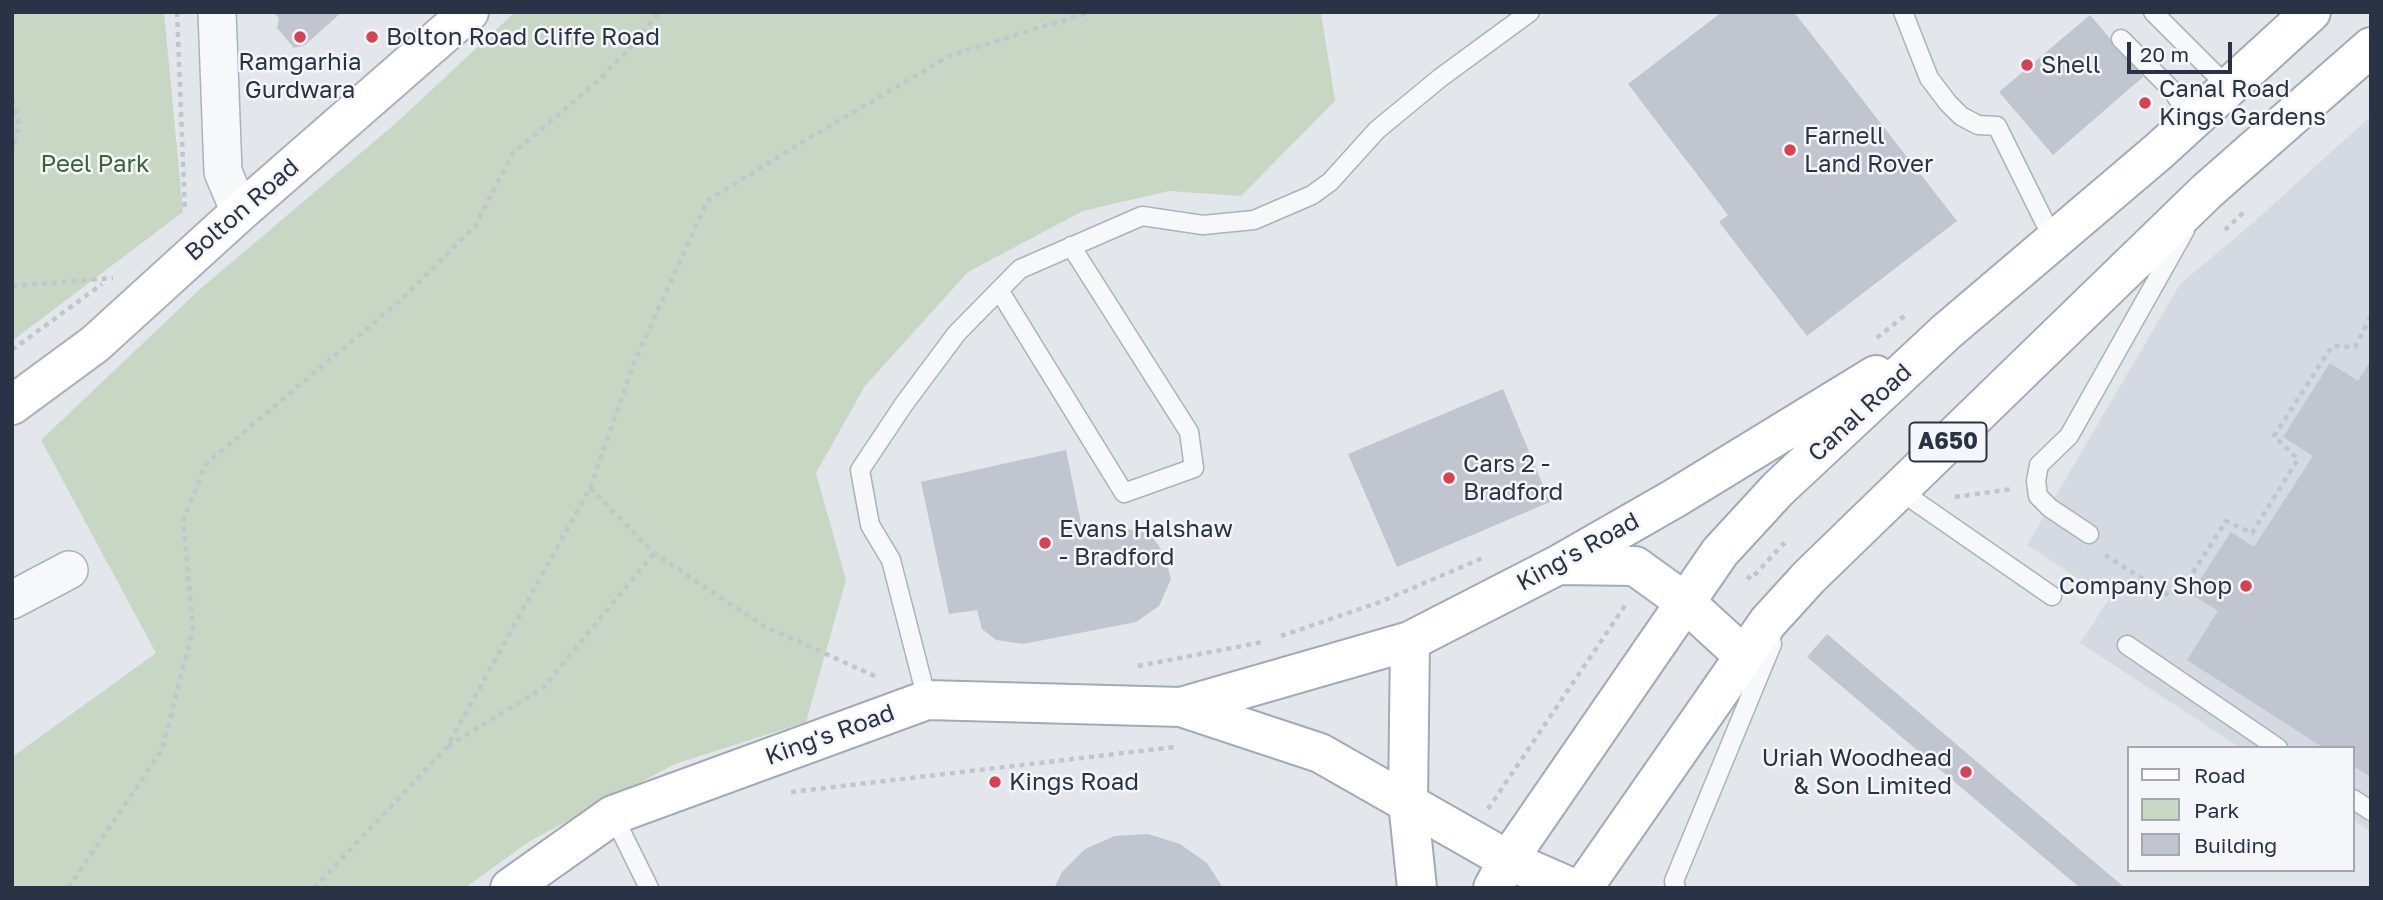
<!DOCTYPE html>
<html>
<head>
<meta charset="utf-8">
<style>
  body { margin:0 }
  #map { position:relative; width:2383px; height:900px; overflow:hidden; background:#e3e7ec; font-family:"Golos Text",sans-serif }
  canvas { display:block }
  .frame { position:absolute; inset:0; border:14px solid #2a3346; pointer-events:none }
  .legend { position:absolute; left:2127px; top:746px; width:228px; height:126px; box-sizing:border-box; background:#f4f6f9; border:2px solid #a3a8b1; margin:0; padding:9px 12px; list-style:none; font-size:21px; color:#2a3346 }
  .legend li { display:flex; align-items:center; gap:14px; height:35px }
  .legend b { width:35px; border:2px solid #a3a8b1 }
  .scale { position:absolute; left:2127px; top:42px; width:105px; height:32px; box-sizing:border-box; border:4px solid #2a3346; border-top:0; padding-left:9px; font-size:21px; line-height:24px; white-space:nowrap; color:#2a3346; -webkit-text-stroke:5px #f4f6f9; paint-order:stroke }
</style>
</head>
<body>
<div id="map">
<canvas width="2383" height="900"></canvas>
<div class="frame"></div>
<ul class="legend">
<li><b style="height:9px;background:#fff"></b>Road</li>
<li><b style="height:19px;background:#c8d7c4"></b>Park</li>
<li><b style="height:19px;background:#c0c5d0"></b>Building</li>
</ul>
<div class="scale">20 m</div>
</div>
<script>
const ctx = document.querySelector('canvas').getContext('2d');
ctx.lineJoin = 'round';
function fill(path, color) {
  ctx.fillStyle = color;
  ctx.fill(path, 'evenodd');
}
function shape(rows) {
  const path = new Path2D();
  for (const r of rows) {
    path.moveTo(r[0], r[1]);
    for (let i = 2; i < r.length; i += 2) path.lineTo(r[i], r[i + 1]);
  }
  return path;
}
function strokePath(path, color, width, dash) {
  ctx.strokeStyle = color;
  ctx.lineWidth = width;
  ctx.lineCap = dash ? 'butt' : 'round';
  ctx.setLineDash(dash || []);
  ctx.stroke(path);
}
function drawText(font, color, halo, rows, align = 'center') {
  ctx.font = font + ' "Golos Text",sans-serif';
  ctx.lineWidth = 5;
  ctx.setLineDash([]);
  ctx.textBaseline = 'middle';
  ctx.strokeStyle = halo;
  ctx.fillStyle = color;
  for (const [text, x, y, turn = 0] of rows) {
    ctx.save();
    ctx.translate(x, y);
    ctx.rotate((+turn || 0) * Math.PI / 180);
    ctx.textAlign = isNaN(turn) ? turn : align;
    if (halo) ctx.strokeText(text, 0, 0);
    ctx.fillText(text, 0, 0);
    ctx.restore();
  }
}
fill(shape([
  [2371,116,2371,829,2370,831,2353,820,2353,748,2241,748,2080,643,2109,599,2027,545,2180,284,2255,221]
]), '#d5d9e1');
fill(shape([
  [12,12,164,12,183,212,12,341],
  [515,12,1321,12,1335,101,1241,196,1169,191,1083,211,968,272,865,386,816,473,846,580,806,722,675,764,530,841,465,888,12,888,12,757,156,653,41,440,199,290,396,123]
]), '#c8d7c4');
fill(shape([
  [274,12,342,12,305,45,294,48,277,28,279,18],
  [1722,12,1794,12,1957,221,1807,336,1719,222,1728,215,1628,84],
  [2090,15,2143,77,2053,155,1999,92],
  [2371,360,2371,777,2353,766,2353,748,2324,748,2187,660,2218,611,2191,594,2231,532,2254,547,2313,456,2283,437,2330,363,2358,381],
  [1503,389,1550,502,1397,567,1348,454],
  [1066,450,1082,528,1116,527,1149,533,1164,553,1171,579,1159,606,1136,622,1023,644,996,640,982,629,977,610,949,614,921,482],
  [1827,634,2125,888,2080,888,1807,657],
  [1148,834,1180,844,1207,863,1223,888,1054,888,1062,872,1085,849,1115,836]
]), '#c0c5d0');
const lane = shape([
  [1903,12,1929,78,1948,103,1961,116,1978,125,1997,126,2054,241],
  [2153,12,2228,87],
  [2121,39,2173,91,2191,120],
  [999,290,1124,493,1194,468,1189,432,1071,246],
  [1899,490,2052,596],
  [2089,534,2050,508,2038,496,2036,481,2039,465,2069,436,2185,230],
  [2127,645,2278,748],
  [927,700,891,560,870,525,860,470,904,404,957,333,1020,269,1142,216,1203,225,1254,220,1312,195,1330,182,1377,130,1440,78,1530,12],
  [2353,799,2371,811],
  [613,815,649,888],
  [1676,888,1674,881,1772,644,1771,639]
]);
const street = shape([
  [217,12,223,172,240,212],
  [12,600,69,570]
]);
const secondary = shape([
  [12,405,95,344,240,212,469,12]
]);
const primary = shape([
  [1560,565,1635,566,1685,602,1744,656],
  [1410,641,1408,802,1417,888],
  [1181,707,1410,641,1558,565,1675,498,1876,375],
  [510,888,613,815,927,700,1181,707,1320,753,1508,860,1572,888],
  [1493,888,1508,860,1720,552,1778,489,1946,332,2159,151,2311,12],
  [1583,888,1768,622,1809,577,2207,191,2371,47]
]);
strokePath(lane, '#acb1ba', 21);
strokePath(street, '#acb1ba', 40);
strokePath(secondary, '#acb1ba', 42);
strokePath(primary, '#a2aab9', 42);
strokePath(shape([
  [177,12,185,212],
  [12,100,19,125,12,152],
  [2225,230,2244,212],
  [12,286,113,278],
  [1877,338,1908,313],
  [12,350,102,284],
  [590,488,654,553,762,625,879,678],
  [1955,497,2012,489],
  [2105,555,2170,596,2185,585,2226,521,2252,533,2298,459,2274,436,2332,346,2355,347,2371,316],
  [1747,576,1751,579,1783,544,1786,548],
  [1281,636,1380,602,1485,557],
  [1138,666,1263,642],
  [448,746,543,688,654,553],
  [791,792,1175,747],
  [1488,809,1626,604],
  [68,888,162,750,193,629,183,520,206,464,403,298,475,226,513,153,598,81,631,47,659,12],
  [314,888,447,747,590,488,634,363,707,201,804,141,951,55,1090,12]
]), '#c2c5cb', 4.5, [5, 5]);
strokePath(lane, '#f7f8fa', 18);
strokePath(street, '#f7f8fa', 37);
strokePath(secondary, '#fff', 38);
strokePath(primary, '#fff', 38);
for (const [x, y, r, color] of [
  [300,37,7,"#d74252"],
  [372,37,7,"#d74252"],
  [2027,65,7,"#d74252"],
  [2145,103,7,"#d74252"],
  [1790,150,7,"#d74252"],
  [1449,478,7,"#d74252"],
  [1045,543,7,"#d74252"],
  [2246,586,7,"#d74252"],
  [1966,772,7,"#d74252"],
  [995,782,7,"#d74252"]
]) {
  const dot = new Path2D();
  dot.arc(x, y, r, 0, 2 * Math.PI);
  ctx.fillStyle = color;
  ctx.fill(dot);
  strokePath(dot, '#f4f6f9', 2.5);
}
for (const [x, y, w] of [
  [1948,442,77]
]) {
  const box = new Path2D();
  box.roundRect(x - w / 2, y - 19.5, w, 39, 5);
  ctx.fillStyle = '#f4f6f9';
  ctx.fill(box);
  strokePath(box, '#2a3346', 2);
}
drawText('bold 23px', '#2a3346', null, [
  ["A650",1948,442]
]);
drawText('24px', '#2a3346', '#f4f6f9', [
  ["Bolton Road Cliffe Road",386,37],
  ["Ramgarhia",300,62,"center"],
  ["Gurdwara",300,90,"center"],
  ["Shell",2041,65],
  ["Canal Road",2159,89],
  ["Kings Gardens",2159,117],
  ["Farnell",1804,136],
  ["Land Rover",1804,164],
  ["Cars 2 -",1463,464],
  ["Bradford",1463,492],
  ["Evans Halshaw",1059,529],
  ["- Bradford",1059,557],
  ["Company Shop",2232,586,"right"],
  ["Uriah Woodhead",1952,758,"right"],
  ["& Son Limited",1952,786,"right"],
  ["Kings Road",1009,782]
], 'left');
drawText('24px', '#3c6336', '#f4f6f9', [
  ["Peel Park",95,164]
]);
drawText('24px', '#2a3346', '#f4f6f9', [
  ["Bolton Road",242,210,-41],
  ["Canal Road",1860,413,-43],
  ["King's Road",1578,552,-29],
  ["King's Road",830,735,-20]
]);
</script>
</body>
</html>
